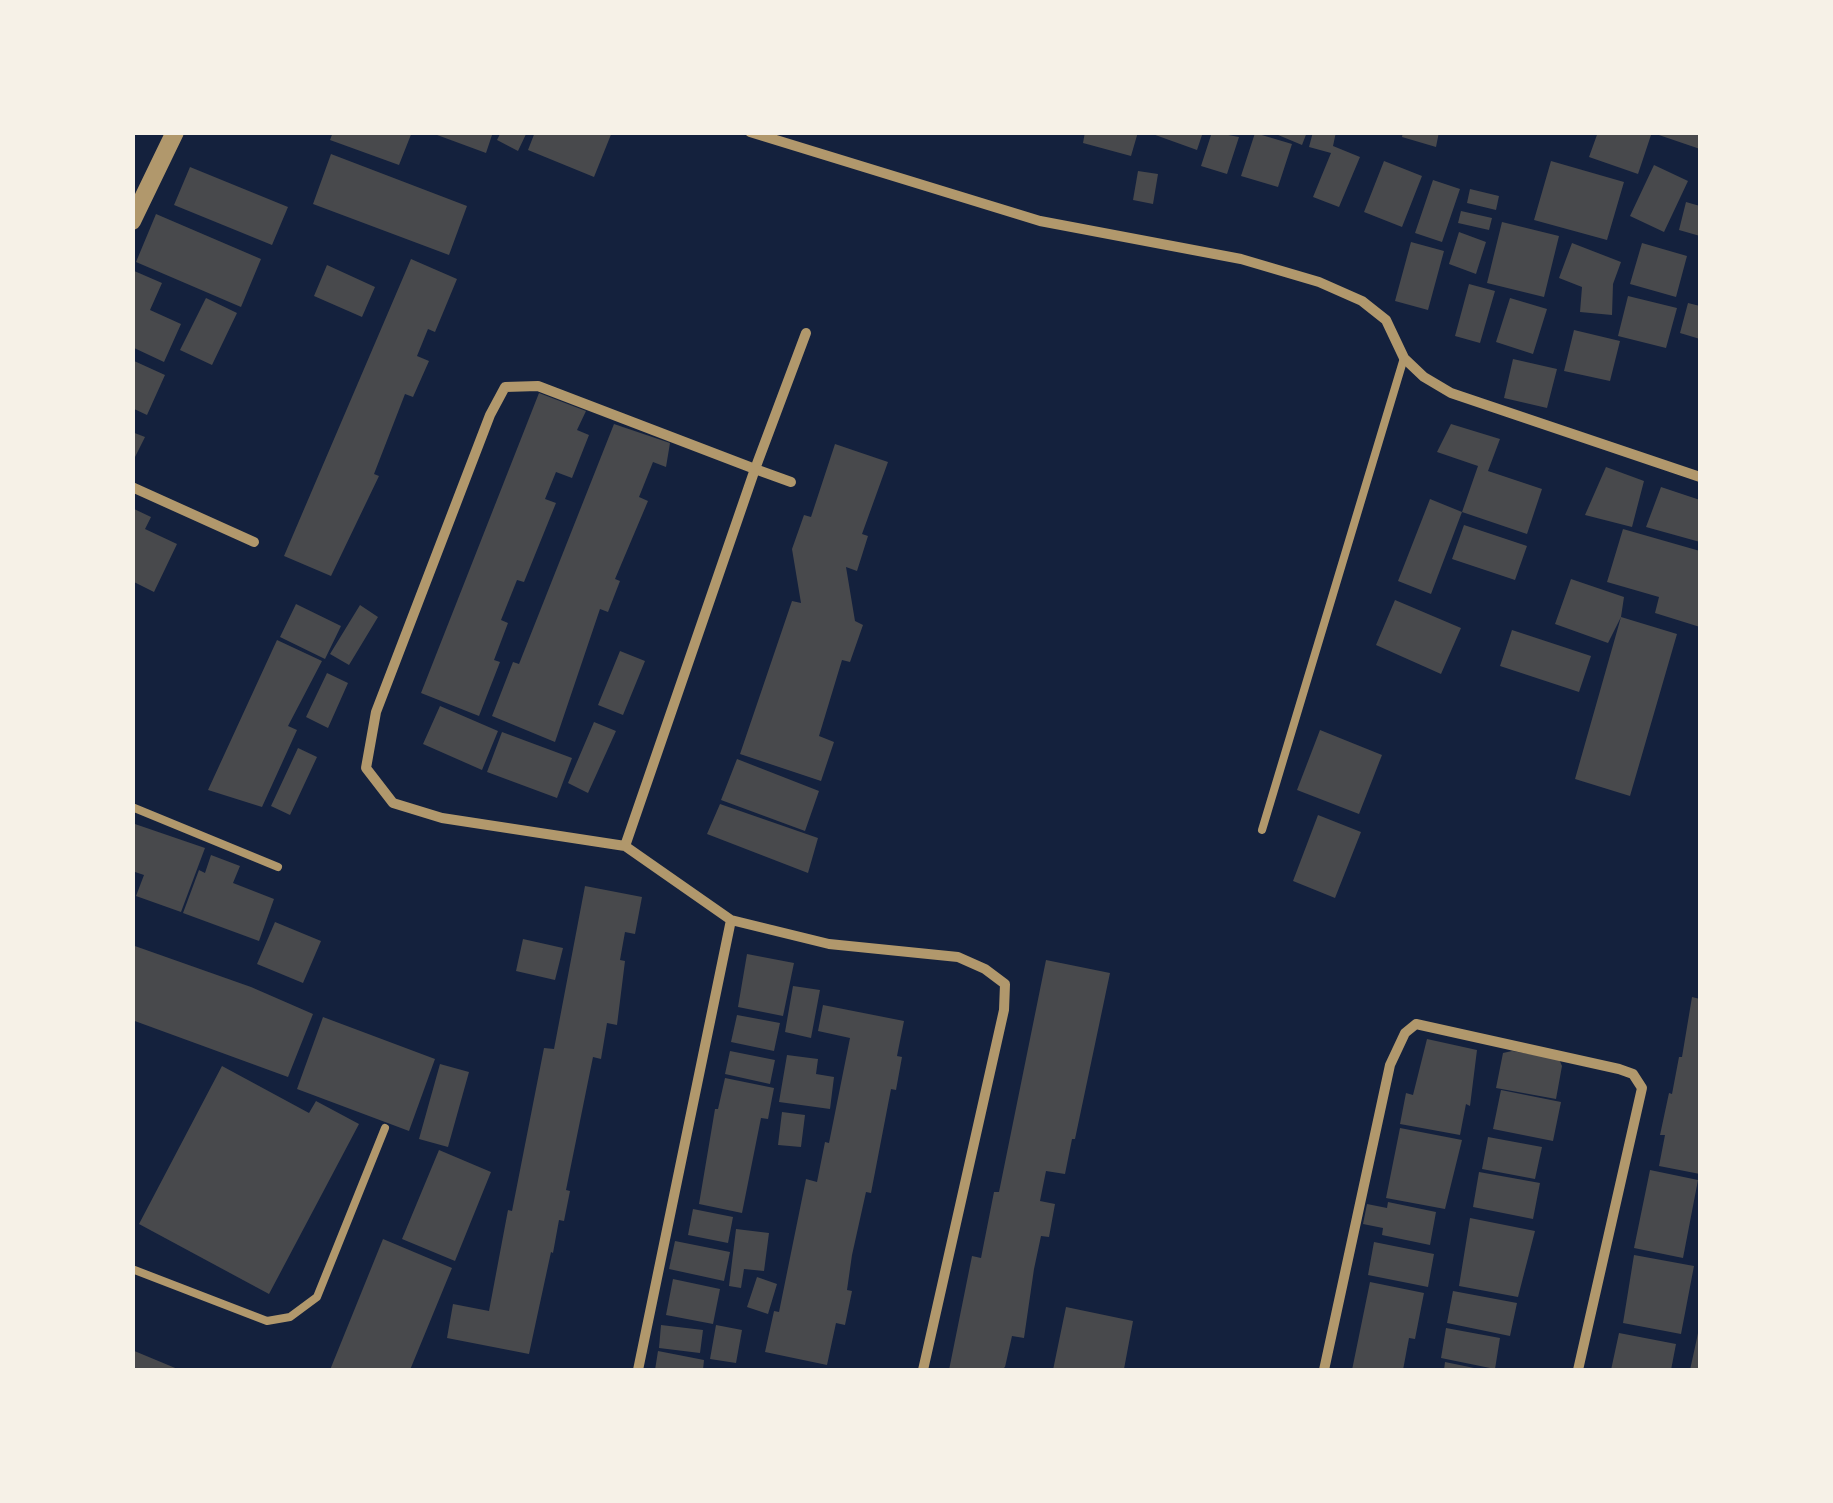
<!DOCTYPE html>
<html>
<head>
<meta charset="utf-8">
<style>
  body { margin:0 }
  #map { position:relative; width:1833px; height:1503px; overflow:hidden; background:#14213d; font-family:Raleway,sans-serif }
  canvas { display:block }
  .frame { position:absolute; inset:0; border:135px solid #f6f1e7; pointer-events:none }
</style>
</head>
<body>
<div id="map">
<canvas width="1833" height="1503"></canvas>
<div class="frame"></div>
</div>
<script>
const ctx = document.querySelector('canvas').getContext('2d');
ctx.lineJoin = 'round';
function fill(path, color) {
  ctx.fillStyle = color;
  ctx.fill(path, 'evenodd');
}
function shape(rows) {
  const path = new Path2D();
  for (const r of rows) {
    path.moveTo(r[0], r[1]);
    for (let i = 2; i < r.length; i += 2) path.lineTo(r[i], r[i + 1]);
  }
  return path;
}
function strokePath(path, color, width, dash) {
  ctx.strokeStyle = color;
  ctx.lineWidth = width;
  ctx.lineCap = dash ? 'butt' : 'round';
  ctx.setLineDash(dash || []);
  ctx.stroke(path);
}
fill(shape([
  [333,132,412,132,399,165,330,140],
  [429,132,493,132,486,153],
  [501,132,527,132,518,151,497,140],
  [535,132,612,132,594,177,528,150],
  [1085,132,1138,132,1131,156,1083,143],
  [1147,132,1203,132,1197,150],
  [1212,132,1239,137,1227,174,1201,166],
  [1271,132,1307,132,1302,145],
  [1313,132,1336,132,1333,146,1360,157,1339,207,1313,197,1331,153,1309,147],
  [1403,132,1439,132,1436,147,1402,137],
  [1598,132,1652,132,1638,174,1589,157],
  [1653,132,1700,132,1700,149,1653,133],
  [1255,133,1292,144,1278,187,1241,176],
  [331,154,467,206,449,255,313,204],
  [1384,161,1422,176,1402,227,1364,212],
  [1551,161,1624,182,1607,240,1534,220],
  [1654,165,1688,181,1664,232,1630,216],
  [190,167,288,207,272,245,174,205],
  [1138,171,1158,174,1153,204,1133,200],
  [1433,180,1460,189,1442,242,1415,233],
  [1470,189,1499,196,1496,210,1467,203],
  [1686,202,1700,206,1700,236,1679,230],
  [1461,211,1492,218,1489,230,1458,223],
  [156,214,261,259,241,307,136,262],
  [1502,222,1559,236,1544,297,1487,283],
  [1459,232,1486,242,1476,274,1449,264],
  [1411,242,1444,251,1428,310,1395,301],
  [1572,243,1621,262,1613,284,1612,315,1580,312,1582,287,1559,278],
  [1642,243,1687,256,1676,297,1630,284],
  [411,259,457,279,435,332,428,329,417,356,429,361,413,397,405,394,374,474,379,476,331,576,284,556],
  [327,265,375,287,362,317,314,296],
  [132,270,162,283,150,310,181,324,164,362,132,347],
  [1469,284,1495,291,1480,343,1455,336],
  [1628,296,1677,308,1666,348,1618,336],
  [206,298,237,313,212,365,180,350],
  [1510,298,1547,309,1533,354,1496,342],
  [1688,303,1700,306,1700,339,1680,333],
  [1574,330,1620,341,1610,381,1564,371],
  [1513,359,1557,369,1547,408,1504,398],
  [132,360,165,375,147,415,132,408],
  [539,393,586,411,577,430,589,435,572,478,556,472,545,499,556,503,524,582,517,580,501,620,508,623,494,660,500,662,479,716,421,693],
  [614,424,670,443,666,467,653,462,639,497,648,501,615,579,620,581,608,612,600,609,555,742,492,716,513,662,519,664],
  [1451,424,1500,439,1488,471,1542,489,1527,534,1462,512,1478,466,1437,452],
  [132,432,145,437,132,463],
  [835,444,888,462,862,534,868,536,857,571,846,567,855,621,863,625,850,662,842,660,819,736,834,742,821,781,740,754,792,601,801,603,792,549,804,515,811,517],
  [1606,467,1644,481,1632,527,1585,515],
  [1661,487,1700,500,1700,542,1646,527],
  [1430,499,1462,512,1431,594,1398,581],
  [132,508,151,517,145,529,177,544,154,592,132,581],
  [1464,525,1527,546,1515,580,1452,559],
  [1623,529,1700,551,1700,627,1655,613,1659,597,1607,582],
  [1571,579,1624,597,1621,617,1608,643,1555,624],
  [1395,600,1461,628,1441,674,1376,645],
  [296,604,341,626,325,659,280,637],
  [360,605,378,617,349,665,330,654],
  [1621,617,1677,634,1630,796,1575,779],
  [1512,630,1591,656,1579,692,1500,666],
  [277,640,322,661,288,726,297,730,262,807,208,790],
  [620,651,645,661,623,715,598,705],
  [327,673,348,683,328,728,306,717],
  [440,706,498,731,482,770,423,744],
  [594,722,616,731,588,793,568,783],
  [1320,730,1382,755,1359,814,1297,790],
  [502,732,572,758,557,798,487,772],
  [298,748,317,757,290,815,271,806],
  [737,759,819,791,805,831,721,800],
  [720,804,818,838,808,873,707,834],
  [1318,815,1361,832,1335,898,1293,881],
  [132,823,205,848,181,912,136,896,144,875,132,871],
  [211,855,240,866,233,883,274,899,259,941,183,913,199,870,205,873],
  [585,886,642,897,635,934,625,932,620,960,625,961,617,1025,607,1023,601,1059,593,1057,566,1190,570,1191,564,1221,559,1220,553,1253,551,1252,529,1354,447,1338,453,1304,489,1311,508,1210,512,1211,544,1048,554,1049],
  [275,922,321,941,303,983,257,964],
  [523,939,563,948,555,980,516,971],
  [132,945,251,987,313,1014,288,1077,132,1020],
  [747,954,794,963,783,1016,738,1007],
  [1046,960,1110,973,1075,1139,1072,1139,1065,1174,1046,1171,1040,1201,1055,1204,1049,1237,1041,1236,1034,1269,1024,1338,1012,1336,1005,1367,1001,1370,949,1370,972,1256,981,1258,994,1192,999,1192],
  [793,986,820,990,811,1038,785,1032],
  [1692,997,1700,999,1700,1174,1659,1166,1665,1135,1660,1135,1669,1093,1672,1094,1679,1057,1682,1057],
  [823,1005,904,1021,897,1056,902,1057,896,1090,891,1089,871,1193,866,1192,852,1255,847,1290,852,1291,845,1325,836,1323,827,1365,765,1352,774,1311,779,1312,806,1179,817,1182,825,1142,829,1143,850,1038,818,1031],
  [737,1015,780,1023,774,1051,731,1042],
  [323,1017,435,1059,409,1131,297,1089],
  [1427,1039,1477,1050,1470,1106,1466,1104,1460,1135,1400,1124,1406,1093,1413,1095],
  [730,1051,775,1060,770,1084,725,1074],
  [1512,1051,1559,1059,1562,1066,1556,1099,1496,1088,1503,1053],
  [787,1055,818,1059,816,1074,834,1077,830,1109,779,1102],
  [440,1064,469,1072,448,1147,419,1139],
  [222,1066,309,1113,316,1101,359,1124,269,1294,139,1224],
  [725,1078,774,1088,768,1119,761,1118,742,1213,699,1204,715,1109,718,1109],
  [1501,1090,1561,1102,1553,1141,1493,1129],
  [782,1112,805,1115,801,1147,778,1145],
  [1400,1128,1462,1140,1445,1209,1386,1198],
  [1488,1137,1542,1147,1535,1179,1482,1169],
  [439,1150,491,1172,455,1261,402,1239],
  [1650,1170,1698,1180,1683,1258,1634,1248],
  [1479,1172,1540,1183,1533,1219,1473,1207],
  [1388,1202,1436,1212,1430,1245,1382,1235,1383,1228,1363,1224,1367,1204,1387,1208],
  [693,1209,733,1217,728,1243,688,1235],
  [1470,1218,1535,1231,1518,1297,1459,1286],
  [736,1229,769,1233,764,1271,744,1269,741,1288,729,1286],
  [383,1239,452,1268,410,1370,330,1370],
  [675,1241,730,1252,724,1281,669,1269],
  [1374,1242,1434,1254,1428,1287,1368,1275],
  [1634,1255,1694,1266,1681,1334,1623,1323],
  [757,1277,777,1284,768,1314,747,1307],
  [673,1279,720,1289,713,1324,666,1315],
  [1370,1282,1424,1293,1415,1339,1409,1338,1403,1370,1352,1370],
  [1453,1291,1517,1303,1510,1336,1447,1323],
  [1066,1307,1133,1321,1124,1369,1053,1370],
  [661,1325,703,1330,700,1353,659,1348],
  [716,1325,742,1330,736,1363,710,1359],
  [1446,1328,1500,1338,1495,1369,1441,1358],
  [1699,1328,1700,1370,1690,1370,1697,1338],
  [1619,1333,1676,1344,1671,1370,1611,1370],
  [132,1350,180,1370,132,1370],
  [658,1351,704,1360,703,1370,655,1370],
  [1445,1362,1479,1369,1479,1370,1444,1370]
]), '#48494c');
strokePath(shape([
  [132,807,278,867],
  [1262,830,1404,358],
  [132,1269,267,1321,290,1317,317,1297,385,1128]
]), '#b1986c', 8);
strokePath(shape([
  [750,132,1040,221,1241,259,1319,282,1362,301,1386,320,1404,358,1424,377,1451,393,1700,477],
  [538,386,755,469,625,846,442,818,393,803,366,768,376,712,490,415,505,387,538,386],
  [791,482,755,469,806,333],
  [132,487,254,542],
  [625,846,731,920,829,944,958,957,985,969,1005,984,1004,1010,923,1370],
  [638,1370,731,920],
  [1324,1370,1390,1065,1405,1033,1416,1024,1619,1069,1633,1074,1642,1088,1578,1370]
]), '#b1986c', 10);
strokePath(shape([
  [132,221,175,132]
]), '#b1986c', 18);
</script>
</body>
</html>
